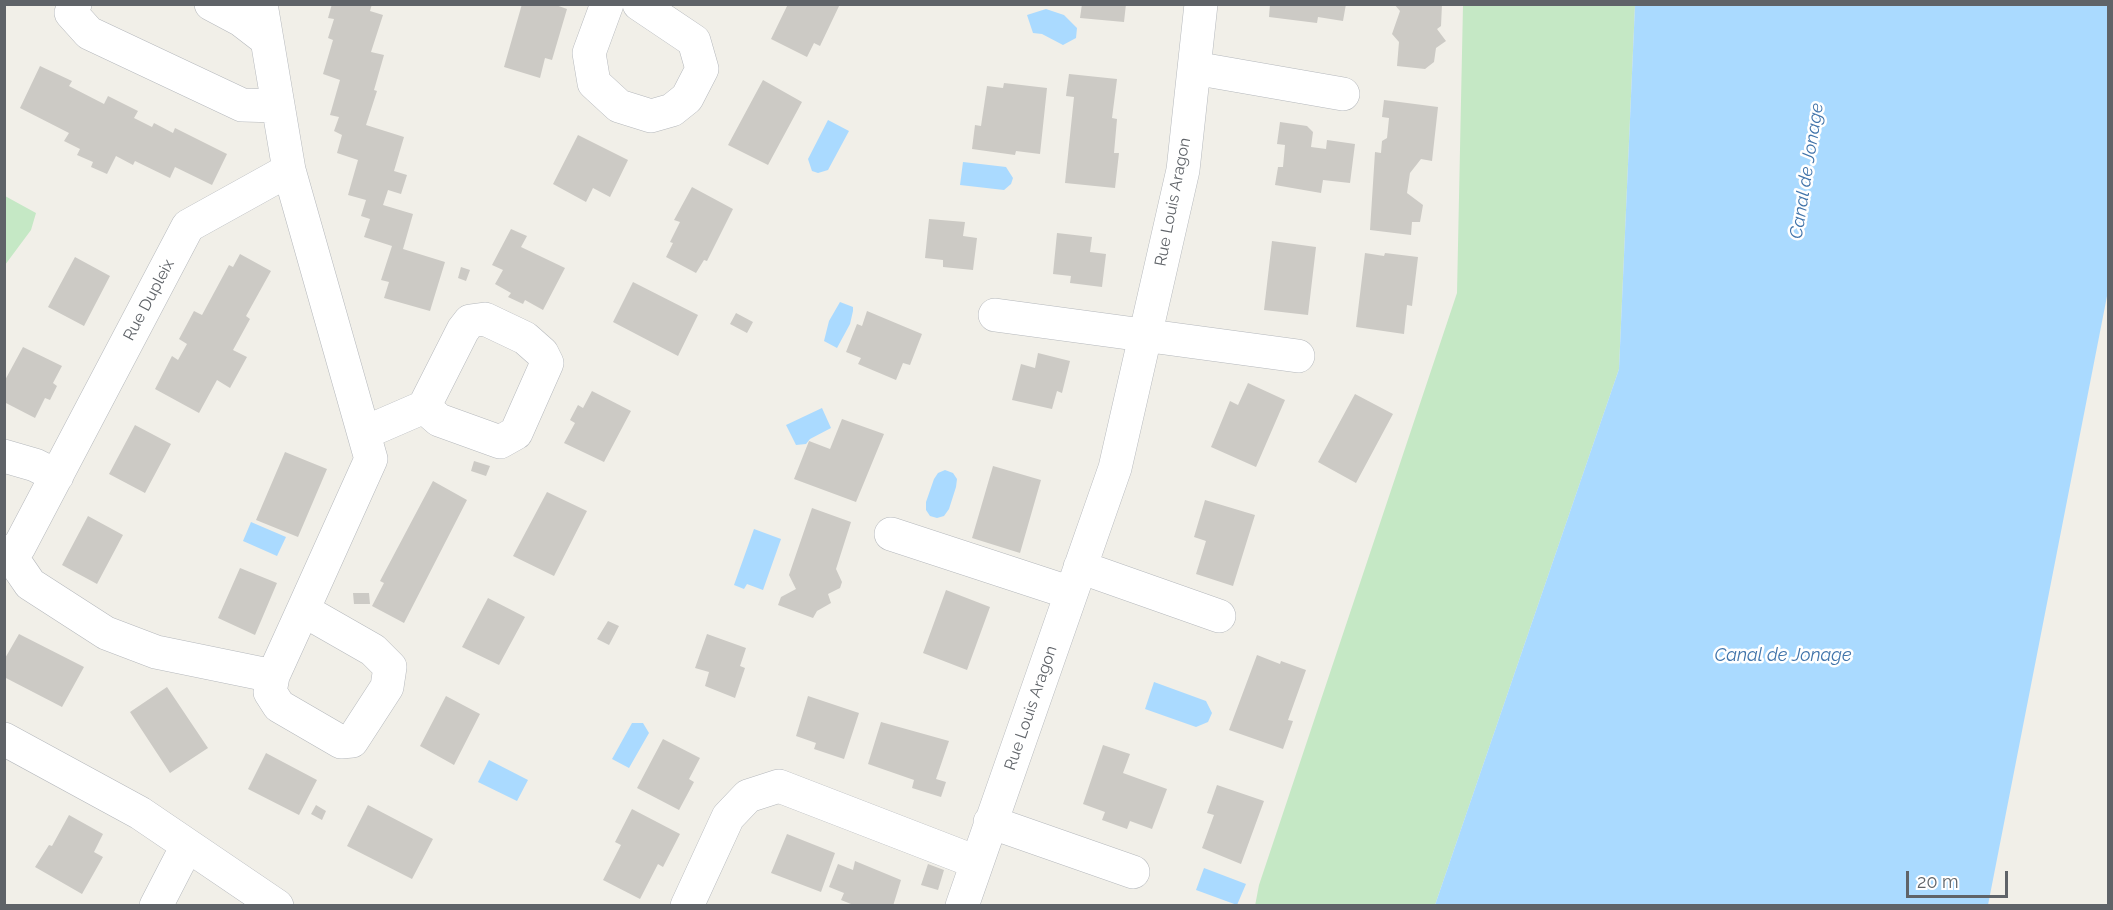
<!DOCTYPE html>
<html>
<head>
<meta charset="utf-8">
<style>
  body { margin:0 }
  #map { position:relative; width:2113px; height:910px; overflow:hidden; background:#f1efe8; font-family:Raleway,sans-serif }
  canvas { display:block }
  .frame { position:absolute; inset:0; border:6px solid #5f6368; pointer-events:none }
  .scale { position:absolute; left:1906px; top:871px; width:102px; height:27px; box-sizing:border-box; border:3px solid #5f6368; border-top:0; padding-left:8px; font-size:18px; line-height:21px; white-space:nowrap; color:#5f6368; -webkit-text-stroke:4px #fff; paint-order:stroke }
</style>
</head>
<body>
<div id="map">
<canvas width="2113" height="910"></canvas>
<div class="frame"></div>
<div class="scale">20 m</div>
</div>
<script>
const ctx = document.querySelector('canvas').getContext('2d');
ctx.lineJoin = 'round';
function fill(path, color) {
  ctx.fillStyle = color;
  ctx.fill(path, 'evenodd');
}
function shape(rows) {
  const path = new Path2D();
  for (const r of rows) {
    path.moveTo(r[0], r[1]);
    for (let i = 2; i < r.length; i += 2) path.lineTo(r[i], r[i + 1]);
  }
  return path;
}
function strokePath(path, color, width, dash) {
  ctx.strokeStyle = color;
  ctx.lineWidth = width;
  ctx.lineCap = dash ? 'butt' : 'round';
  ctx.setLineDash(dash || []);
  ctx.stroke(path);
}
function drawText(font, color, halo, rows, align = 'center') {
  ctx.font = font + ' Raleway,sans-serif';
  ctx.lineWidth = 5;
  ctx.setLineDash([]);
  ctx.textBaseline = 'middle';
  ctx.strokeStyle = halo;
  ctx.fillStyle = color;
  for (const [text, x, y, turn = 0] of rows) {
    ctx.save();
    ctx.translate(x, y);
    ctx.rotate((+turn || 0) * Math.PI / 180);
    ctx.textAlign = isNaN(turn) ? turn : align;
    if (halo) ctx.strokeText(text, 0, 0);
    ctx.fillText(text, 0, 0);
    ctx.restore();
  }
}
fill(shape([
  [1463,5,1635,5,1619,369,1435,905,1255,906,1259,885,1457,293],
  [5,196,36,213,31,230,5,265]
]), '#c5e8c5');
fill(shape([
  [1635,5,2108,5,2108,291,1988,905,1435,905,1619,369],
  [1046,9,1064,15,1077,28,1076,38,1063,45,1042,34,1033,33,1027,15],
  [828,120,849,131,828,170,818,173,812,171,808,159],
  [963,162,1006,167,1013,178,1011,184,1004,190,960,185],
  [840,302,853,307,853,311,850,324,837,348,824,341,829,321],
  [822,408,831,428,810,439,806,444,796,445,786,425],
  [945,470,953,473,957,479,956,487,949,509,944,516,937,518,930,516,926,510,926,502,934,479,938,473],
  [251,522,286,537,277,556,243,541],
  [754,529,781,539,763,590,747,584,744,589,734,585],
  [1154,682,1206,701,1212,713,1208,722,1196,727,1145,709],
  [632,723,643,723,649,733,629,768,612,759],
  [489,760,528,780,517,801,478,782],
  [1204,868,1246,884,1237,905,1196,890]
]), '#aadaff');
fill(shape([
  [332,4,372,4,370,11,383,15,371,52,384,55,374,90,377,91,366,125,404,137,394,171,407,175,401,194,388,190,383,205,413,214,403,249,445,262,430,311,384,298,389,282,381,280,392,246,364,237,370,219,361,216,366,200,348,195,358,160,337,153,342,135,334,131,339,117,330,115,340,80,323,74,333,40,328,38,334,19,328,18],
  [522,4,553,4,567,9,552,60,545,58,540,78,504,67],
  [788,4,840,4,820,46,814,43,807,57,771,39],
  [1082,4,1126,4,1124,22,1080,18],
  [1270,4,1346,4,1343,21,1318,17,1317,23,1269,17],
  [1394,4,1442,4,1441,26,1437,29,1446,41,1436,48,1434,62,1425,69,1397,66,1399,42,1392,34,1400,11],
  [40,66,72,81,69,86,104,104,108,96,138,111,134,118,152,127,154,123,173,133,175,128,227,154,212,185,175,167,170,178,135,161,133,165,116,156,107,174,91,167,93,162,77,155,80,149,64,141,69,133,20,108],
  [1069,74,1117,79,1112,118,1117,119,1114,153,1119,153,1115,188,1065,183,1074,97,1066,96],
  [763,80,802,102,768,165,728,145],
  [1004,83,1047,88,1040,154,1016,151,1015,155,972,149,975,125,981,126,987,86,1003,88],
  [1384,100,1438,107,1432,161,1421,159,1410,173,1407,193,1423,205,1420,222,1412,222,1411,235,1370,230,1375,152,1381,153,1382,141,1387,138,1389,118,1382,117],
  [1280,122,1307,126,1313,132,1311,147,1326,149,1327,140,1355,144,1350,183,1323,180,1321,193,1275,185,1278,167,1287,167,1283,167,1285,145,1277,144],
  [578,135,628,160,610,197,593,188,586,202,553,184],
  [692,187,733,209,707,261,704,260,696,273,666,257,673,243,670,242,680,222,674,220],
  [929,219,965,222,963,236,977,238,973,270,943,267,943,260,925,258],
  [511,229,527,236,521,247,565,268,543,310,525,300,523,304,508,297,511,293,495,284,503,270,492,265],
  [1057,233,1092,237,1090,252,1106,254,1102,287,1070,283,1071,276,1053,274],
  [1272,241,1316,247,1308,315,1264,310],
  [1365,253,1384,256,1385,253,1418,257,1412,306,1407,305,1404,334,1356,327],
  [240,254,271,271,246,316,250,319,233,350,247,357,230,388,217,380,199,413,155,389,172,356,178,360,187,344,179,339,194,311,202,315,229,265,233,267],
  [75,257,110,276,84,326,48,307],
  [461,267,470,270,466,281,458,278],
  [633,282,698,315,678,356,613,322],
  [867,311,922,334,910,365,903,363,896,380,858,364,861,358,846,352,857,324,862,326],
  [736,313,753,322,747,333,730,324],
  [23,347,62,366,53,383,57,386,50,400,45,398,35,418,4,402,4,382],
  [1038,353,1070,361,1062,393,1057,391,1052,409,1012,400,1021,364,1035,368],
  [1248,383,1285,400,1256,467,1211,447,1230,401,1238,405],
  [592,391,631,411,604,462,564,443,575,423,570,420,578,405,583,408],
  [1355,394,1393,414,1356,483,1318,462],
  [842,419,884,434,856,502,794,479,809,441,830,449],
  [135,425,171,444,145,493,109,474],
  [285,452,327,469,298,537,256,520],
  [474,461,490,466,486,476,471,471],
  [993,466,1041,480,1020,553,972,538],
  [433,481,467,500,404,623,372,606,384,583,380,581],
  [547,492,587,511,554,576,513,556],
  [1205,500,1255,515,1233,586,1196,574,1206,541,1194,537],
  [812,508,851,522,836,569,842,582,840,588,828,594,831,603,817,611,813,618,778,605,781,597,796,589,789,575],
  [88,516,123,535,97,584,62,565],
  [240,568,277,583,255,635,218,618],
  [946,590,990,607,967,670,923,653],
  [353,593,369,593,370,604,354,604],
  [488,598,525,617,499,665,462,647],
  [608,621,619,626,609,645,597,639],
  [19,634,84,667,62,707,4,677,4,660],
  [707,634,746,648,740,666,745,668,735,698,705,686,709,672,695,668],
  [1257,655,1280,664,1281,661,1306,670,1288,720,1293,721,1283,749,1229,730],
  [167,687,208,748,170,773,130,712],
  [446,696,480,714,454,765,420,746],
  [808,696,859,713,844,759,814,749,816,743,796,736],
  [881,722,949,741,936,779,946,782,941,797,912,788,914,780,868,764],
  [663,739,700,758,689,779,694,782,679,810,637,788],
  [1103,745,1130,754,1123,773,1167,789,1152,829,1130,821,1127,829,1102,820,1105,812,1083,804],
  [266,753,317,780,299,815,248,789],
  [1217,785,1264,801,1241,864,1202,848,1214,815,1207,813],
  [316,805,326,811,322,820,311,814],
  [368,805,433,839,412,879,347,846],
  [632,809,680,834,663,867,658,864,640,899,603,880,621,845,615,842],
  [69,815,103,834,94,852,103,857,82,894,35,867,49,845,52,846],
  [787,834,835,853,821,892,771,873],
  [855,861,901,880,893,906,856,906,841,900,844,893,829,887,838,864,853,870],
  [928,864,944,870,938,890,921,885]
]), '#cccac5');
const minor = shape([
  [75,4,71,13,89,33,242,105,278,106],
  [211,4,241,20,267,40],
  [261,4,289,170,371,459,303,610,273,676,270,692,279,706,341,742,352,741,387,687,390,667,373,650,303,610],
  [607,4,589,53,594,83,619,106,651,116,672,110,687,98,702,69,694,41,639,4],
  [1194,68,1343,94],
  [995,315,1298,356],
  [364,433,424,407,463,330,470,321,485,319,525,338,542,353,547,363,516,433,500,442,439,420,424,407],
  [4,456,35,465,57,476],
  [891,534,1071,593],
  [8,552,30,584,106,633,156,652,273,676],
  [4,554,19,547,188,226,289,170],
  [1080,567,1219,616],
  [4,739,140,813,277,906],
  [990,822,1133,872],
  [156,906,187,846],
  [687,906,728,817,748,796,779,786,976,862],
  [962,906,1115,468,1183,170,1201,4]
]);
strokePath(minor, '#b5b8bc', 34);
strokePath(minor, '#fff', 33);
drawText('16px', '#5f6368', '#fff', [
  ["Rue Louis Aragon",1173,202,-79],
  ["Rue Dupleix",149,300,-62],
  ["Rue Louis Aragon",1031,708,-71]
]);
drawText('italic 18px', '#4174aa', '#fff', [
  ["Canal de Jonage",1807,171,-81],
  ["Canal de Jonage",1783,656]
]);
</script>
</body>
</html>
